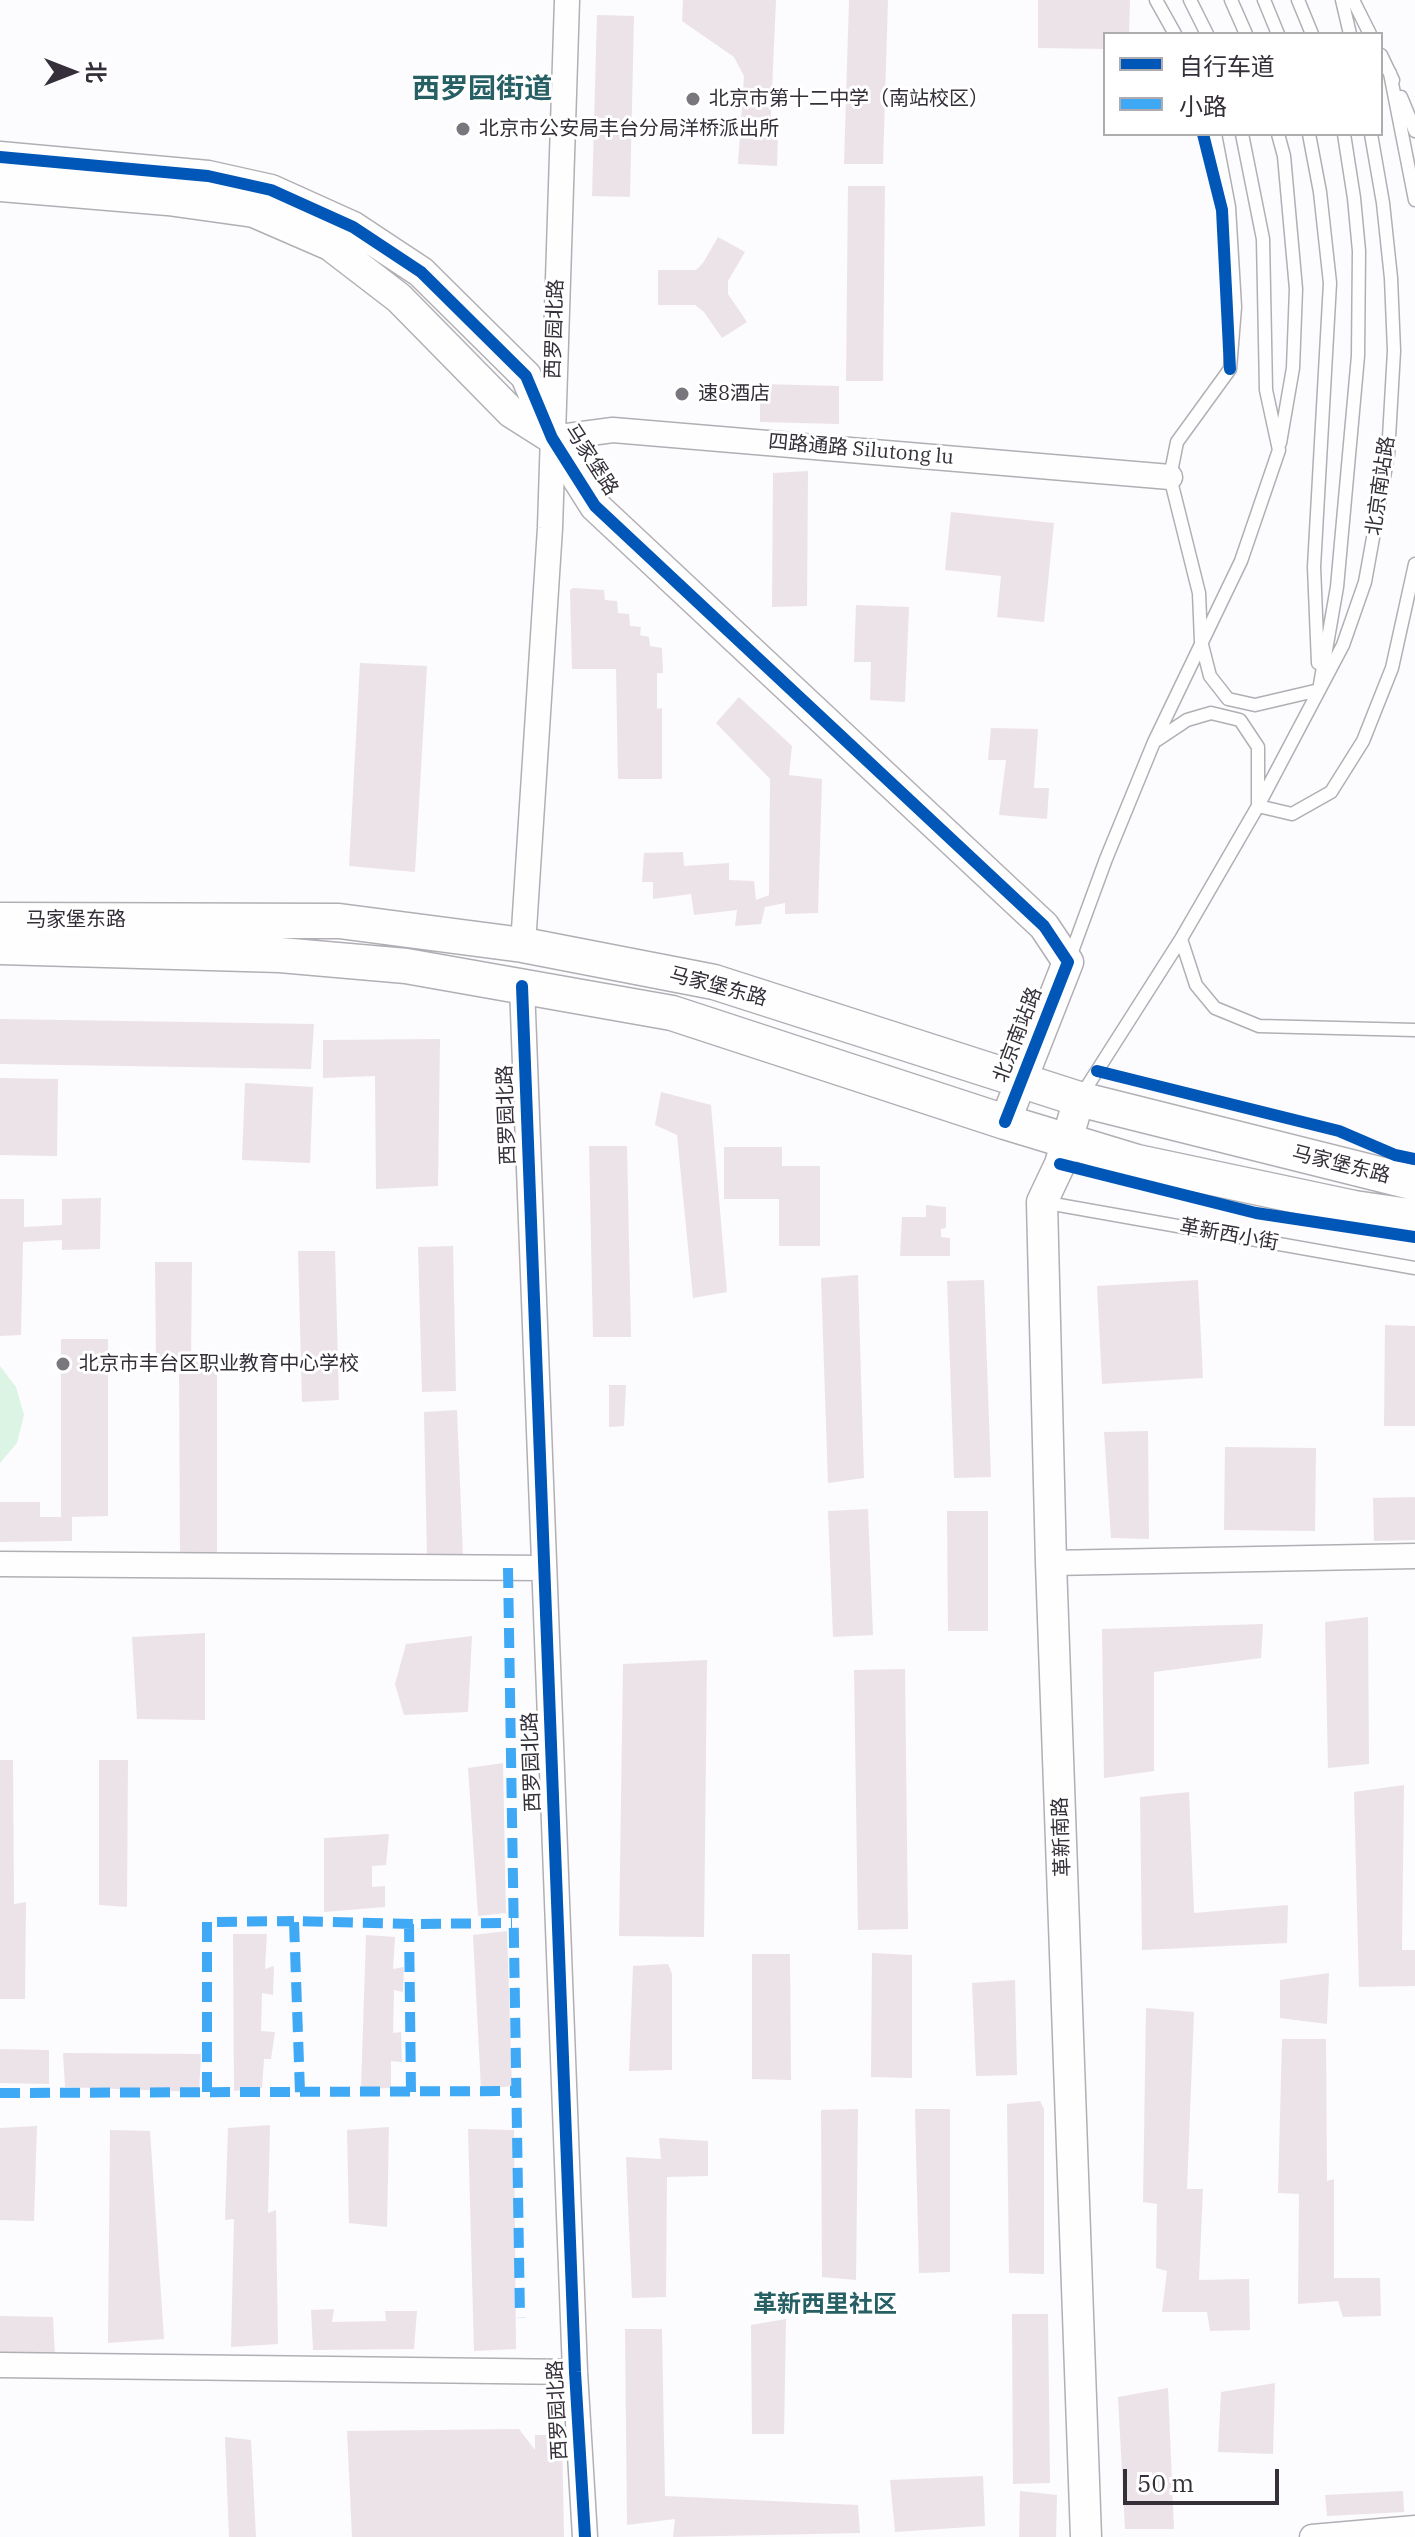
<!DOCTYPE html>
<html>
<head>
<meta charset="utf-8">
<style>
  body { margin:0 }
  #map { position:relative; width:1415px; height:2537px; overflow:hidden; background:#fcfbfe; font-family:"IBM Plex Serif","Noto Sans SC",serif }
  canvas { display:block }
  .legend { position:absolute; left:1103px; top:32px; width:280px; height:104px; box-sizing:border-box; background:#fff; border:2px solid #aeacaf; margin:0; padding:10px 14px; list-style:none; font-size:24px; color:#342f38 }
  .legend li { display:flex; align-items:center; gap:16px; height:40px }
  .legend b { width:40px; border:2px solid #aeacaf }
  .north { position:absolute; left:32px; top:32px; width:80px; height:80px; -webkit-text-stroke:6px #fff; paint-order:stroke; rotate:90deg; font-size:22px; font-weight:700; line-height:32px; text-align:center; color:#342f38 }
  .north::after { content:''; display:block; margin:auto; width:28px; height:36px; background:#342f38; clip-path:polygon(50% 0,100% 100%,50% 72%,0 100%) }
  .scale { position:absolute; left:1123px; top:2469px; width:156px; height:36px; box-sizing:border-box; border:4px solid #342f38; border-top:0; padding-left:10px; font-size:24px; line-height:28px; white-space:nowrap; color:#342f38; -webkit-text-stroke:6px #fff; paint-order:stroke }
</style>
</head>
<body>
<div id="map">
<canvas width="1415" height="2537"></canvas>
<ul class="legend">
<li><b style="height:10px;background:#0057b8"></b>自行车道</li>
<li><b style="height:10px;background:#3fa9f5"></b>小路</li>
</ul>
<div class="north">北</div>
<div class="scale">50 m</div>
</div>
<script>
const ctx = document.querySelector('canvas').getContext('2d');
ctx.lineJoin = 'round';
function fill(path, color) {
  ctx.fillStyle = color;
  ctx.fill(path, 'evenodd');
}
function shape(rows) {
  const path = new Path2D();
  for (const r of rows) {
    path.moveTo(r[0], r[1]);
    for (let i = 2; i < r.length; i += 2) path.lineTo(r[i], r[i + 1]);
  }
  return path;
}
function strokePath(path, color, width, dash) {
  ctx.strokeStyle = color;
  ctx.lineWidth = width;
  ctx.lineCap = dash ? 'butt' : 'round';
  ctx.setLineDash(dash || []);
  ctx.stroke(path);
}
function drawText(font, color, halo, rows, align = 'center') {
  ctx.font = font + ' "IBM Plex Serif","Noto Sans SC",serif';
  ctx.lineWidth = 6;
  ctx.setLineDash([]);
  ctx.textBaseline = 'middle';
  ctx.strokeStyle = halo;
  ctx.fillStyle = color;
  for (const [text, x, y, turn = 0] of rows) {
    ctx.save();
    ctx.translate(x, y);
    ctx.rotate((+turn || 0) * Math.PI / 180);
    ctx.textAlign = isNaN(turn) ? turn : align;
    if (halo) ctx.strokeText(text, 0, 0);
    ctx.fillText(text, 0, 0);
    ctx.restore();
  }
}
fill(shape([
  [0,1366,16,1387,24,1415,17,1443,0,1463]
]), '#dcf4e4');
fill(shape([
  [683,0,776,0,770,135,778,135,777,166,738,164,744,76,734,57,682,21],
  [849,0,888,0,883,164,844,164],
  [1038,0,1130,0,1129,34,1105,34,1105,49,1038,48],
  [597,15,634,16,630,197,592,196],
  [848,186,885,186,883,381,846,381],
  [718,237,745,252,728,281,728,294,747,322,722,338,704,312,695,305,658,305,658,270,696,270,703,263],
  [760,384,839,386,839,424,760,422],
  [808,471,807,606,772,607,773,473],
  [951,512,1054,523,1044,622,997,617,1001,576,945,570],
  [573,588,604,590,605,600,617,601,618,613,629,614,630,626,641,627,640,635,649,637,650,646,662,648,663,673,657,673,657,709,662,708,662,779,618,779,616,669,572,669,570,590],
  [856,605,909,607,905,702,870,700,871,662,854,662],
  [360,663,427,666,415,872,349,866],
  [739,697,792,746,789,775,822,779,818,913,785,914,785,903,765,907,761,924,735,926,737,910,694,915,691,894,653,899,653,882,642,882,644,853,683,852,684,866,729,863,729,880,754,881,756,900,769,895,770,779,716,723],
  [991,728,1038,729,1034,788,1049,788,1047,819,999,815,1006,760,988,760],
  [0,1019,314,1024,311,1069,0,1064],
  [440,1039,438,1186,376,1189,375,1076,323,1078,323,1040],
  [0,1078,58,1079,57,1156,0,1155],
  [245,1083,313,1087,310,1163,242,1160],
  [661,1092,711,1105,727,1292,693,1298,677,1135,655,1125],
  [589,1146,627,1146,631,1337,593,1337],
  [724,1147,782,1147,782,1166,820,1166,820,1246,779,1246,779,1199,724,1199],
  [101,1198,100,1249,62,1250,62,1240,23,1242,21,1335,0,1336,0,1199,24,1199,24,1227,62,1225,62,1199],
  [926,1205,946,1207,946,1228,941,1229,941,1237,950,1238,950,1256,900,1256,902,1217,926,1217],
  [453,1246,456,1391,422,1392,418,1247],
  [298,1251,335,1251,339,1400,302,1402],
  [155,1262,192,1262,191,1362,217,1361,217,1556,180,1557,179,1365,156,1366],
  [858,1275,864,1478,828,1483,821,1278],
  [984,1280,991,1477,954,1478,947,1281],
  [1198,1280,1203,1378,1102,1384,1097,1286],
  [1385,1325,1415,1326,1415,1426,1384,1426],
  [61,1339,108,1339,108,1516,72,1517,72,1541,0,1542,0,1502,40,1502,40,1517,61,1517],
  [609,1385,626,1385,624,1426,609,1427],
  [457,1410,463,1556,427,1558,424,1412],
  [1148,1431,1149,1539,1111,1538,1104,1432],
  [1225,1447,1316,1448,1315,1531,1224,1530],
  [1415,1497,1415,1540,1374,1541,1373,1498],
  [868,1509,873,1635,833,1637,828,1511],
  [947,1511,988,1511,988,1631,948,1631],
  [1368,1617,1369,1764,1328,1768,1325,1622],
  [1263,1624,1261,1658,1154,1672,1154,1771,1104,1778,1102,1629],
  [205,1633,205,1720,137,1719,132,1637],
  [472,1636,468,1712,404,1715,395,1684,406,1644],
  [707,1660,704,1937,619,1936,623,1664],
  [905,1669,908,1929,858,1930,854,1670],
  [0,1760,13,1760,14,1904,26,1902,25,1999,0,1999],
  [99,1760,128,1760,127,1907,99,1905],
  [503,1763,506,1913,478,1916,468,1768],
  [1404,1785,1402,1950,1415,1950,1415,1986,1359,1987,1354,1792],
  [1189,1792,1194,1913,1288,1905,1287,1943,1142,1950,1140,1797],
  [389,1834,386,1865,372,1866,372,1887,385,1886,385,1907,324,1912,324,1838],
  [507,1931,512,2086,481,2089,473,1935],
  [233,1934,267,1934,265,1969,274,1966,273,1995,262,1993,261,2031,275,2032,271,2059,264,2059,262,2088,234,2091],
  [366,1935,395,1937,393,1969,404,1967,403,1992,394,1990,393,2033,401,2032,402,2062,391,2061,391,2088,361,2089],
  [872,1953,912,1955,912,2078,871,2077],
  [752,1954,790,1954,791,2080,752,2079],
  [668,1964,672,1974,672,2070,629,2071,633,1966],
  [1329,1973,1327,2024,1280,2018,1280,1980],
  [1015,1980,1017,2075,976,2076,972,1983],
  [1146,2008,1194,2012,1187,2189,1203,2189,1199,2280,1249,2279,1250,2330,1210,2331,1207,2312,1162,2312,1167,2271,1156,2268,1157,2204,1143,2202],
  [1282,2039,1326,2039,1327,2181,1334,2179,1334,2278,1380,2278,1381,2316,1343,2317,1338,2301,1298,2304,1299,2194,1278,2193],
  [0,2049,49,2050,49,2084,0,2083],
  [63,2053,201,2054,199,2092,65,2087],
  [1040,2101,1044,2109,1044,2274,1009,2273,1007,2104],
  [858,2109,856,2280,822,2277,821,2110],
  [915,2109,950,2109,950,2272,919,2273],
  [270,2125,268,2213,276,2210,278,2344,231,2347,234,2219,225,2220,228,2128],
  [37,2126,34,2221,0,2220,0,2128],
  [389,2127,387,2227,349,2223,347,2130],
  [468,2129,514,2130,516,2349,474,2351],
  [110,2130,150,2131,164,2339,108,2343],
  [659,2138,708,2141,708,2176,667,2177,666,2297,632,2298,626,2157,661,2159],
  [334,2309,332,2322,386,2321,385,2311,417,2311,414,2349,313,2350,311,2310],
  [1012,2314,1048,2314,1050,2483,1013,2484],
  [0,2316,53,2317,55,2356,0,2354],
  [786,2319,784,2434,752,2434,751,2325],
  [625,2329,662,2329,665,2496,858,2505,860,2533,673,2537,675,2519,627,2525],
  [1275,2383,1273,2454,1218,2452,1221,2392],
  [1168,2388,1174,2529,1125,2529,1118,2397],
  [519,2429,535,2450,535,2435,562,2435,564,2537,352,2537,347,2431],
  [225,2437,251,2440,256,2537,229,2537],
  [983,2476,985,2526,895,2532,890,2480],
  [1020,2491,1057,2495,1056,2537,1019,2537],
  [1403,2491,1404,2512,1327,2516,1325,2495]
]), '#ece3e9');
const service = shape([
  [1156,0,1175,34],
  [1190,0,1207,34],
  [1231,0,1246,34],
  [1264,0,1278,34],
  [1298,0,1312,34],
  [1342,0,1350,34],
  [1353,0,1370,34],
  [1381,55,1393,80],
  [1390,73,1415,200],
  [1401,97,1415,131],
  [1215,134,1229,207,1235,307,1230,369,1177,442,1170,477,1199,593,1201,641,1210,676,1228,699,1255,705,1319,690,1337,587,1358,356,1359,251,1354,198,1344,134],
  [1278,134,1284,156,1296,289,1293,368,1280,443],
  [1309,134,1320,192,1330,283,1314,567,1318,663],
  [1157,740,1187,720,1211,713,1240,720,1258,747,1258,806,1292,814,1331,792,1363,741,1392,668,1415,564],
  [1181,939,1196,985,1215,1008,1259,1026,1415,1030],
  [1070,957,1106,859,1154,742,1241,561,1279,450,1266,390,1263,239,1242,134],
  [1081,1096,1181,939,1258,806,1343,645,1365,582,1388,455,1394,351,1391,278,1383,203,1371,134],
  [1042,1202,1415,1268]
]);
const minor = shape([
  [552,438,613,430,1170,477],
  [523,945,550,528,567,0],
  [522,986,575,2372,585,2537],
  [1051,1563,1415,1556],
  [0,1564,544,1568],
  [0,2365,575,2372],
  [1312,2537,1415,2528]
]);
const tertiary = shape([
  [0,157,208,176,271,190,353,227,421,272,526,376,552,438,595,506,1044,926,1068,962,1005,1122],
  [0,186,168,200,254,212,330,245,399,298,511,412,552,438],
  [1079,1099,1060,1164,1042,1202,1051,1563,1086,2537]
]);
const secondary = shape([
  [0,920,339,921,523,945,714,982,1079,1099,1415,1183],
  [0,947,280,955,406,966,672,1013,1005,1122,1137,1162,1354,1208,1415,1217]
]);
strokePath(service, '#b1afb4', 15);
strokePath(minor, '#b1afb4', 27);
strokePath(tertiary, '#b1afb4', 33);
strokePath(secondary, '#b1afb4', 37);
strokePath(service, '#fffeff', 12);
strokePath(minor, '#fffeff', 24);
strokePath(tertiary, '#fffeff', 30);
strokePath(secondary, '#fffeff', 34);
strokePath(shape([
  [508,1568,520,2318],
  [207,2092,207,1922,294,1921],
  [300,2092,294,1921,414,1924],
  [411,2092,409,1924,512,1923],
  [0,2093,516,2091]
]), '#3fa9f5', 10, [20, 10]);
strokePath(shape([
  [1203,134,1222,210,1230,369],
  [0,157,208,176,271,190,353,227,421,272,526,376,552,438,595,506,1044,926,1068,962,1005,1122],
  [522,986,575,2372,585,2537],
  [1097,1071,1339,1131,1395,1155,1415,1159],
  [1060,1164,1256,1213,1415,1237]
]), '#0057b8', 12);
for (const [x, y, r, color] of [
  [693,99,8,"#7a767d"],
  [463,129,8,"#7a767d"],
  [682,394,8,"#7a767d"],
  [63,1364,8,"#7a767d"]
]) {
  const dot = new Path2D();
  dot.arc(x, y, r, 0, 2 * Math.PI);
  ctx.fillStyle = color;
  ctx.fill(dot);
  strokePath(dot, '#fff', 3);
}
drawText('20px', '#342f38', '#fff', [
  ["北京市第十二中学（南站校区）",709,99],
  ["北京市公安局丰台分局洋桥派出所",479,129],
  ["速8酒店",698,394],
  ["北京市丰台区职业教育中心学校",79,1364]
], 'left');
drawText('20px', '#342f38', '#fff', [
  ["西罗园北路",555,329,-88],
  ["四路通路 Silutong lu",861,450,5],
  ["马家堡路",591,460,57],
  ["北京南站路",1381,486,-82],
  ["马家堡东路",76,920],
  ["马家堡东路",718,987,15],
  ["北京南站路",1018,1035,-69],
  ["西罗园北路",507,1115,-92],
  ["马家堡东路",1341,1165,14],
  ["革新西小街",1229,1235,10],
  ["西罗园北路",532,1762,-92],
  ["革新南路",1062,1837,-92],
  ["西罗园北路",558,2410,-93]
]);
drawText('bold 24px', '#266064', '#fff', [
  ["革新西里社区",825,2305]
]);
drawText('bold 28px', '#266064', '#fff', [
  ["西罗园街道",482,90]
]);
</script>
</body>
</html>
